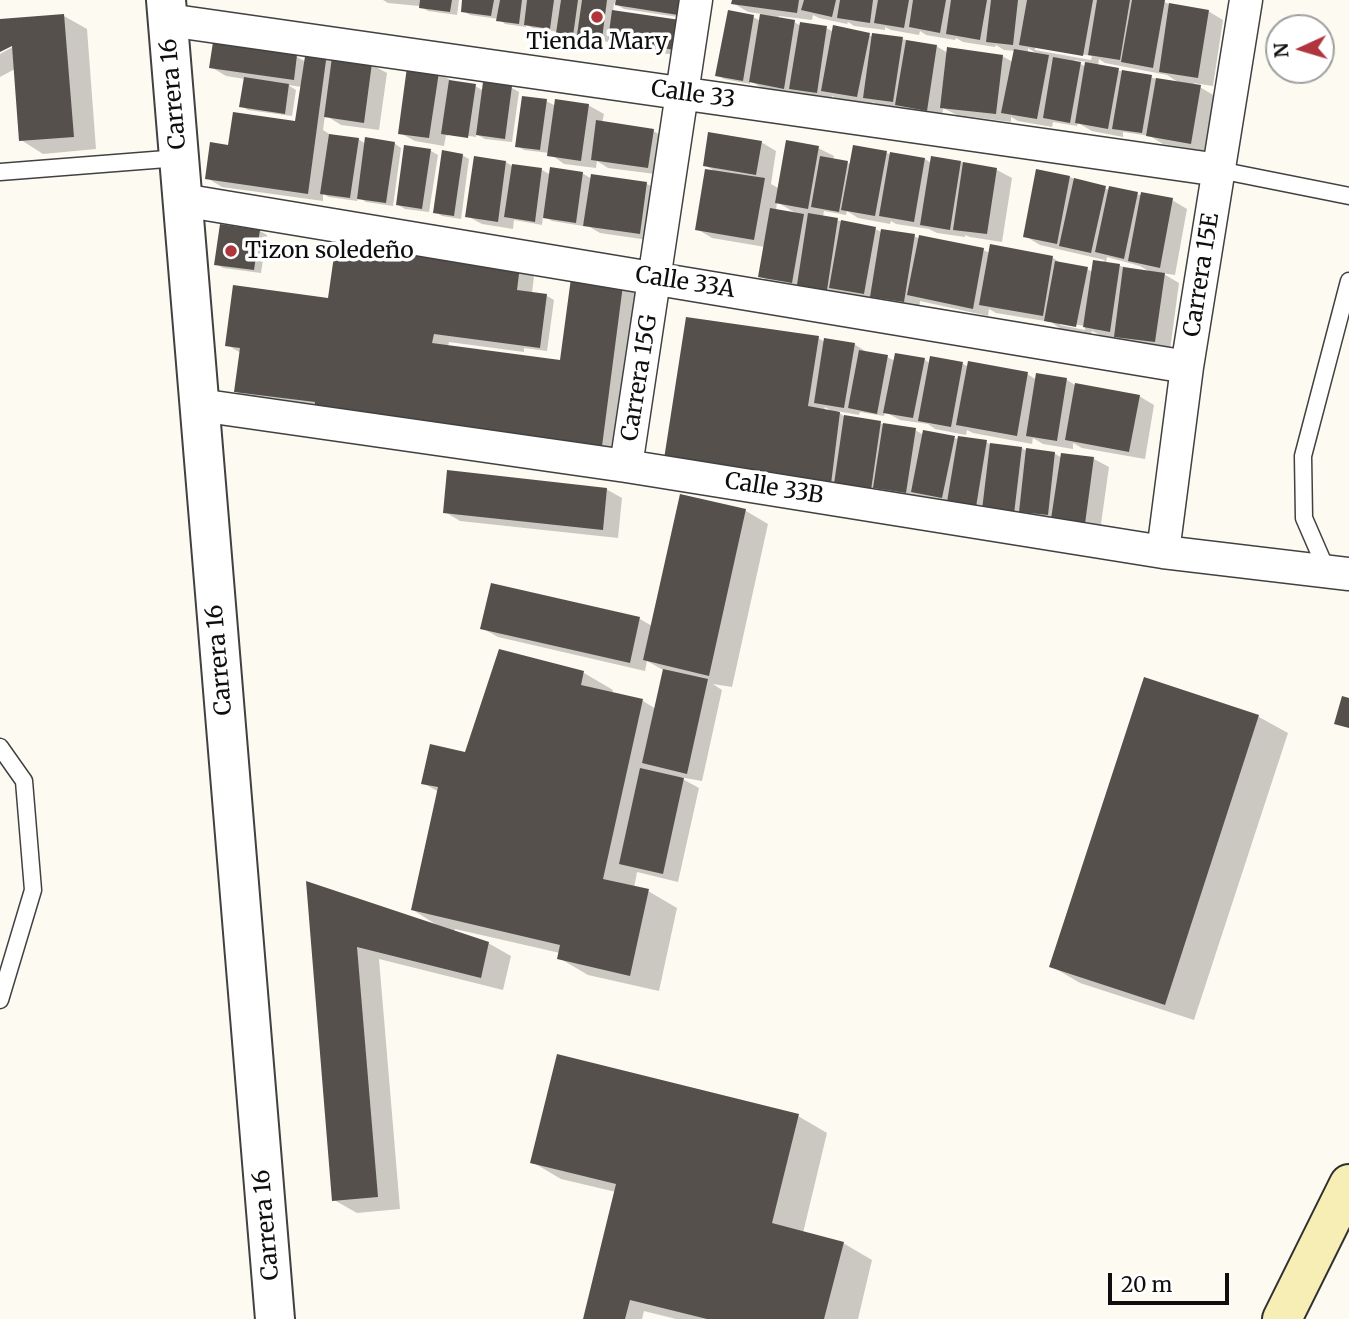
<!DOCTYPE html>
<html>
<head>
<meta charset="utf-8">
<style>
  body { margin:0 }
  #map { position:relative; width:1349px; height:1319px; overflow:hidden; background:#fdfbf1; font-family:Merriweather,serif }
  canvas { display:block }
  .north { position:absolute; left:1265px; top:14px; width:70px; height:70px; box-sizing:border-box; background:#fff; border:2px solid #9f9f9f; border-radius:50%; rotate:266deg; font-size:19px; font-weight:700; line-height:28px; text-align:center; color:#0e0e0e }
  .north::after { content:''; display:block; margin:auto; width:24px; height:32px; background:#af363c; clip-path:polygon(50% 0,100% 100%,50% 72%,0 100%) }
  .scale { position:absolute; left:1108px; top:1273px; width:121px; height:32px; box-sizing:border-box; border:4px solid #0e0e0e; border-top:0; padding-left:9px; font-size:21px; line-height:24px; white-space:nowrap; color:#0e0e0e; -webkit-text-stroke:5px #fff; paint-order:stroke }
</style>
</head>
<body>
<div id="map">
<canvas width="1349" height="1319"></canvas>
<div class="north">N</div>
<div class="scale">20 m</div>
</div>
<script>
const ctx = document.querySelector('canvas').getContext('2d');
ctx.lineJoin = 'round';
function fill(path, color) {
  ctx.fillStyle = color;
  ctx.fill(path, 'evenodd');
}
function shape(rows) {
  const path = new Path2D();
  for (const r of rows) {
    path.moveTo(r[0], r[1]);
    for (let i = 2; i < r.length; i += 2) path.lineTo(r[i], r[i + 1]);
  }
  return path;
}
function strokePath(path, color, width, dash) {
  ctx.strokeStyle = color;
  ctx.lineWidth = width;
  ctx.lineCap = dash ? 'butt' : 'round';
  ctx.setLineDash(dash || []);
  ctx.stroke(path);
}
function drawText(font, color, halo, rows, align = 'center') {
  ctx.font = font + ' Merriweather,serif';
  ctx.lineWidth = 7;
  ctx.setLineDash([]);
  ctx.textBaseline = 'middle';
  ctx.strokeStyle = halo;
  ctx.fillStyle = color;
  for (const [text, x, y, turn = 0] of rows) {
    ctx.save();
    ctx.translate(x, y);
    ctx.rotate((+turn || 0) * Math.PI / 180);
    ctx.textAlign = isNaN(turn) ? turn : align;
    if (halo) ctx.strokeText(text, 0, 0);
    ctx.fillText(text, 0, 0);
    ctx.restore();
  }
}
fill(shape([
  [383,0,459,0,457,15,428,11,419,6,388,3],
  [464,0,688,0,685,18,624,9,614,3,613,12,690,57,625,48,609,39,609,42,586,39,581,35,580,38,565,36,558,32,533,28,526,25,526,27,505,24,499,19,470,15,463,11],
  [733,0,1158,0,1172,5,1208,11,1223,20,1213,86,1193,83,1215,96,1206,151,1163,144,1150,136,1123,132,1123,137,1092,131,1078,123,1077,126,1053,122,1052,127,1018,121,1011,117,1011,122,957,115,943,108,942,118,880,106,873,102,872,105,838,99,832,96,832,101,807,97,800,93,799,96,766,90,750,81,750,84,724,79,717,75,753,17,761,21,762,14,748,12,733,3],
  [813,15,819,18,847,24,848,22,854,26,885,30,885,27,891,30,919,35,920,31,926,35,955,40,956,38,963,42,995,47,996,45,1004,50,1015,51,1013,62,1002,56,948,53,936,46,902,39,834,32,826,28,801,26,794,22,778,19,779,16,812,20],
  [1035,46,1092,56,1091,60,1035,50],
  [1028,48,1039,55,1028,53],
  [1099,59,1105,63,1167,75,1181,84,1098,66],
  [1074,60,1087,62,1086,67],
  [64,16,87,29,96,149,43,154,21,140,15,69,0,77,0,54,20,43,0,50,0,21],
  [307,52,372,65,387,73,379,130,341,125,325,115,323,130,331,135,358,139,366,144,394,143,401,148,393,206,366,202,358,197,357,201,329,197,323,194,323,201,222,187,207,178,304,124,302,87,288,85,296,90,292,116,248,110,241,106,245,79,226,76,211,67,297,57,306,62],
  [438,73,454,82,475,86,484,91,485,84,512,88,519,92,512,142,485,139,476,134,476,137,448,133,448,136,446,135,444,146,415,141,400,133],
  [546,101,556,106,588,105,604,114,602,123,653,131,668,139,663,175,608,168,597,161,596,168,564,164,549,153,524,150,517,146],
  [761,142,776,151,771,184,780,189,818,148,834,156,833,160,851,164,887,153,891,155,891,154,925,159,931,163,961,162,997,170,1012,178,1002,242,970,237,965,235,965,237,937,233,929,229,896,224,891,221,890,224,858,218,847,211,846,215,824,211,823,217,875,229,882,232,914,236,920,239,983,250,990,253,1053,258,1064,265,1087,269,1093,272,1105,260,1040,245,1025,236,1069,177,1110,190,1172,200,1187,209,1175,275,1162,273,1179,283,1170,350,1131,344,1121,339,1100,335,1092,331,1091,334,1061,329,1051,322,996,313,989,309,988,316,920,301,919,310,775,285,760,276,765,247,712,238,697,229,716,172,705,165],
  [777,202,797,214,776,211],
  [1107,257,1140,266,1150,272,1106,263],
  [1060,322,1085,326,1085,330,1060,325],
  [406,147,431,151,438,155,429,212,405,209,398,205],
  [462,155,469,159,461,219,442,216,435,212],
  [506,162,512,166,542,170,551,175,582,173,592,179,593,176,647,184,662,192,655,241,600,233,583,223,583,226,552,221,543,216,542,225,514,220,513,229,482,224,467,216],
  [260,231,267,235,261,273,223,268,216,264],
  [519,268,534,276,532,294,547,296,554,300,547,351,524,348,524,352,449,342,448,347,561,362,622,286,638,295,616,462,251,400,236,391,241,353,227,345,330,300],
  [818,338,825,342,854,344,870,354,887,357,895,361,896,355,925,360,931,364,963,364,969,367,1027,374,1037,380,1067,380,1075,385,1139,396,1154,405,1145,459,1082,448,1073,443,1073,449,1043,444,1033,438,1032,444,973,433,967,430,966,435,935,429,928,424,900,420,885,412,884,416,860,412,859,415,837,411,845,417,915,430,924,435,986,442,991,445,1022,448,1028,452,1054,453,1062,458,1094,459,1109,467,1100,531,928,499,922,496,921,500,754,481],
  [825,407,835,413,824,411],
  [606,489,622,498,618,538,460,521,445,512],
  [681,496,746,511,768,524,732,687,713,684,722,690,702,781,679,777,699,788,678,882,637,872,634,888,648,891,677,908,659,991,588,975,559,958,560,953,455,929,454,932,488,943,511,956,503,990,379,959,400,1209,357,1213,334,1200,308,884,440,927,413,910,439,792,423,783,584,673,613,690,612,694,643,701,656,709,665,671,647,661,645,671,498,637,482,628,492,585,640,619,652,626],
  [1145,679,1259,717,1288,733,1194,1020,1080,983,1051,966],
  [798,1116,827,1133,803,1233,843,1243,872,1260,858,1319,676,1319,644,1311,642,1319,584,1319,616,1192,561,1179,532,1162]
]), '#0003');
fill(shape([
  [420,0,452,0,450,12,419,8],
  [462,0,494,0,491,16,461,12],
  [500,0,522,0,519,24,496,21],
  [527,0,554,0,550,29,524,25],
  [561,0,578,0,573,36,556,33],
  [582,0,607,0,602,39,577,35],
  [616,0,680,0,678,15,615,5],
  [732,0,799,0,797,13,731,4],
  [804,0,836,0,832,17,801,10],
  [840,0,873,0,870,23,837,18],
  [878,0,909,0,904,28,874,23],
  [913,0,946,0,940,33,909,27],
  [951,0,987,0,980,40,946,34],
  [991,0,1018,0,1013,45,986,42],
  [1027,0,1093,0,1083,56,1019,45],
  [1097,0,1130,0,1120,60,1088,55],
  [1132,0,1165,0,1153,68,1121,62],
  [1169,3,1209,10,1198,78,1159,72],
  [612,10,680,20,675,50,608,40],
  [728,10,754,15,743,81,715,76],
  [64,14,74,137,19,141,12,46,0,52,0,19],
  [760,14,795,20,784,89,749,82],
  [800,22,827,26,817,93,789,89],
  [833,25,870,33,857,97,821,91],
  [872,33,903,37,893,102,863,98],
  [906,40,937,45,927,111,895,105],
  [213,42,297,55,294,80,209,68],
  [947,47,1003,55,996,114,940,108],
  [1014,49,1049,55,1037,119,1001,113],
  [306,50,327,53,308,194,205,179,210,142,228,145,233,112,295,121],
  [332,57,372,63,364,123,324,117],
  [1053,57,1081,62,1070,123,1043,118],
  [1085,62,1119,68,1108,129,1075,123],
  [407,67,439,72,429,138,398,134],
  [1122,70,1152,75,1142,133,1112,129],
  [244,77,289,84,285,114,239,107],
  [1156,78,1201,85,1191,144,1146,136],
  [449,80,476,84,468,138,441,134],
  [483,82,512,86,505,139,476,135],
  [522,96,547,99,540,150,515,147],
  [555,99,589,104,581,161,547,156],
  [596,120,654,129,648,168,591,160],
  [708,132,762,141,756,175,703,166],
  [329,134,359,138,350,198,320,194],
  [365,137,395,142,386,203,357,199],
  [786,140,819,146,808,209,775,203],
  [404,145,431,149,422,209,396,205],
  [853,145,887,151,875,216,841,210],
  [442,150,463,154,454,216,433,213],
  [890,152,925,158,914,222,879,216],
  [474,156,506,161,498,222,465,217],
  [820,156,848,161,839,212,811,207],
  [931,156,961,161,950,230,920,225],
  [963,162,997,168,987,234,953,230],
  [512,164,542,168,535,222,504,217],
  [550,167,583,172,576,223,543,218],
  [705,169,765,178,754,240,695,230],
  [1036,169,1070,176,1057,244,1023,237],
  [591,174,647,182,640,234,583,226],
  [1074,178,1106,186,1091,253,1059,246],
  [1109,186,1138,192,1124,259,1095,252],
  [1141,192,1173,198,1160,268,1128,261],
  [770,208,804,214,792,283,758,277],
  [808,213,838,218,827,290,797,285],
  [841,220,876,227,864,294,829,288],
  [220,224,260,230,254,270,214,265],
  [881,229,915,234,904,302,870,297],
  [919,235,984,248,973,309,907,295],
  [336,242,520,266,517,290,547,294,540,348,434,334,432,343,560,360,571,278,623,285,601,454,313,416,315,402,234,392,240,348,225,346,233,285,328,298],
  [990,244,1053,256,1043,316,979,305],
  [1093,260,1120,264,1110,332,1083,327],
  [1055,261,1088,267,1076,327,1044,321],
  [1123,267,1165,273,1155,342,1114,337],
  [686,317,819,336,808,406,840,412,831,484,664,459],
  [824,338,855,343,844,408,814,403],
  [859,350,888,355,877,414,848,408],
  [895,353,925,358,913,418,883,413],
  [930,356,963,362,951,427,918,421],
  [968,361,1028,372,1017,436,956,425],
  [1036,373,1067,378,1057,441,1026,436],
  [1075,383,1140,395,1129,452,1065,440],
  [844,415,881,421,871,490,834,484],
  [883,423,916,428,906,493,873,488],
  [923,430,955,436,942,498,911,492],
  [958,436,987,440,976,507,947,502],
  [990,443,1022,447,1014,514,982,510],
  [1026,448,1055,452,1048,515,1019,512],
  [1061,453,1094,457,1085,524,1051,519],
  [447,470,607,488,603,530,443,513],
  [680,494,746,509,709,676,643,660],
  [491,583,640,617,630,663,480,629],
  [499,649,584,671,581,685,643,699,603,879,649,889,630,976,557,959,560,945,411,910,438,787,421,784,430,744,465,752],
  [663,669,708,679,687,774,642,763],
  [1144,677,1259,715,1165,1005,1049,967],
  [1342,696,1349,698,1349,728,1334,724],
  [640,768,684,778,663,874,619,864],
  [306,881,489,942,481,978,357,947,378,1197,332,1201],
  [557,1054,799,1114,772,1223,844,1242,824,1319,707,1319,630,1300,625,1319,583,1319,616,1184,530,1163]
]), '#56504c');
const service = shape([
  [1219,170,1349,196],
  [0,172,179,158],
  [1327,571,1304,518,1303,456,1349,281],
  [0,747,24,781,33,890,0,1000]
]);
const minor = shape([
  [168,20,1219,170],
  [182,200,1187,367],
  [199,405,626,466,1163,552,1349,574],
  [626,466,696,0],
  [1163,552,1187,367,1246,0]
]);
const tertiary = shape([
  [166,0,275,1319]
]);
const secondary = shape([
  [1282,1319,1349,1184]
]);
strokePath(service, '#414141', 19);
strokePath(minor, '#414141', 35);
strokePath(tertiary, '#414141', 42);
strokePath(secondary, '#303030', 42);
strokePath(service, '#fff', 16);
strokePath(minor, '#fff', 32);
strokePath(tertiary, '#fff', 38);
strokePath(secondary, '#f6eeb4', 38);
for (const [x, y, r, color] of [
  [597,17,7,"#af363c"],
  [231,251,7,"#af363c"]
]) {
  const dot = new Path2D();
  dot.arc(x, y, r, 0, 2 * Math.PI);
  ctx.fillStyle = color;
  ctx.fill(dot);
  strokePath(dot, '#fff', 2.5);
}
drawText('23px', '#0e0e0e', '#fff', [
  ["Tienda Mary",597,42],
  ["Tizon soledeño",245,251,"left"]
]);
drawText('23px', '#0e0e0e', '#fff', [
  ["Carrera 16",174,94,-95],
  ["Calle 33",693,95,8],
  ["Carrera 15E",1202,275,-81],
  ["Calle 33A",685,283,9],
  ["Carrera 15G",640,378,-81],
  ["Calle 33B",774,489,9],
  ["Carrera 16",220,660,-95],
  ["Carrera 16",267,1225,-95]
]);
</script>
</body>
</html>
